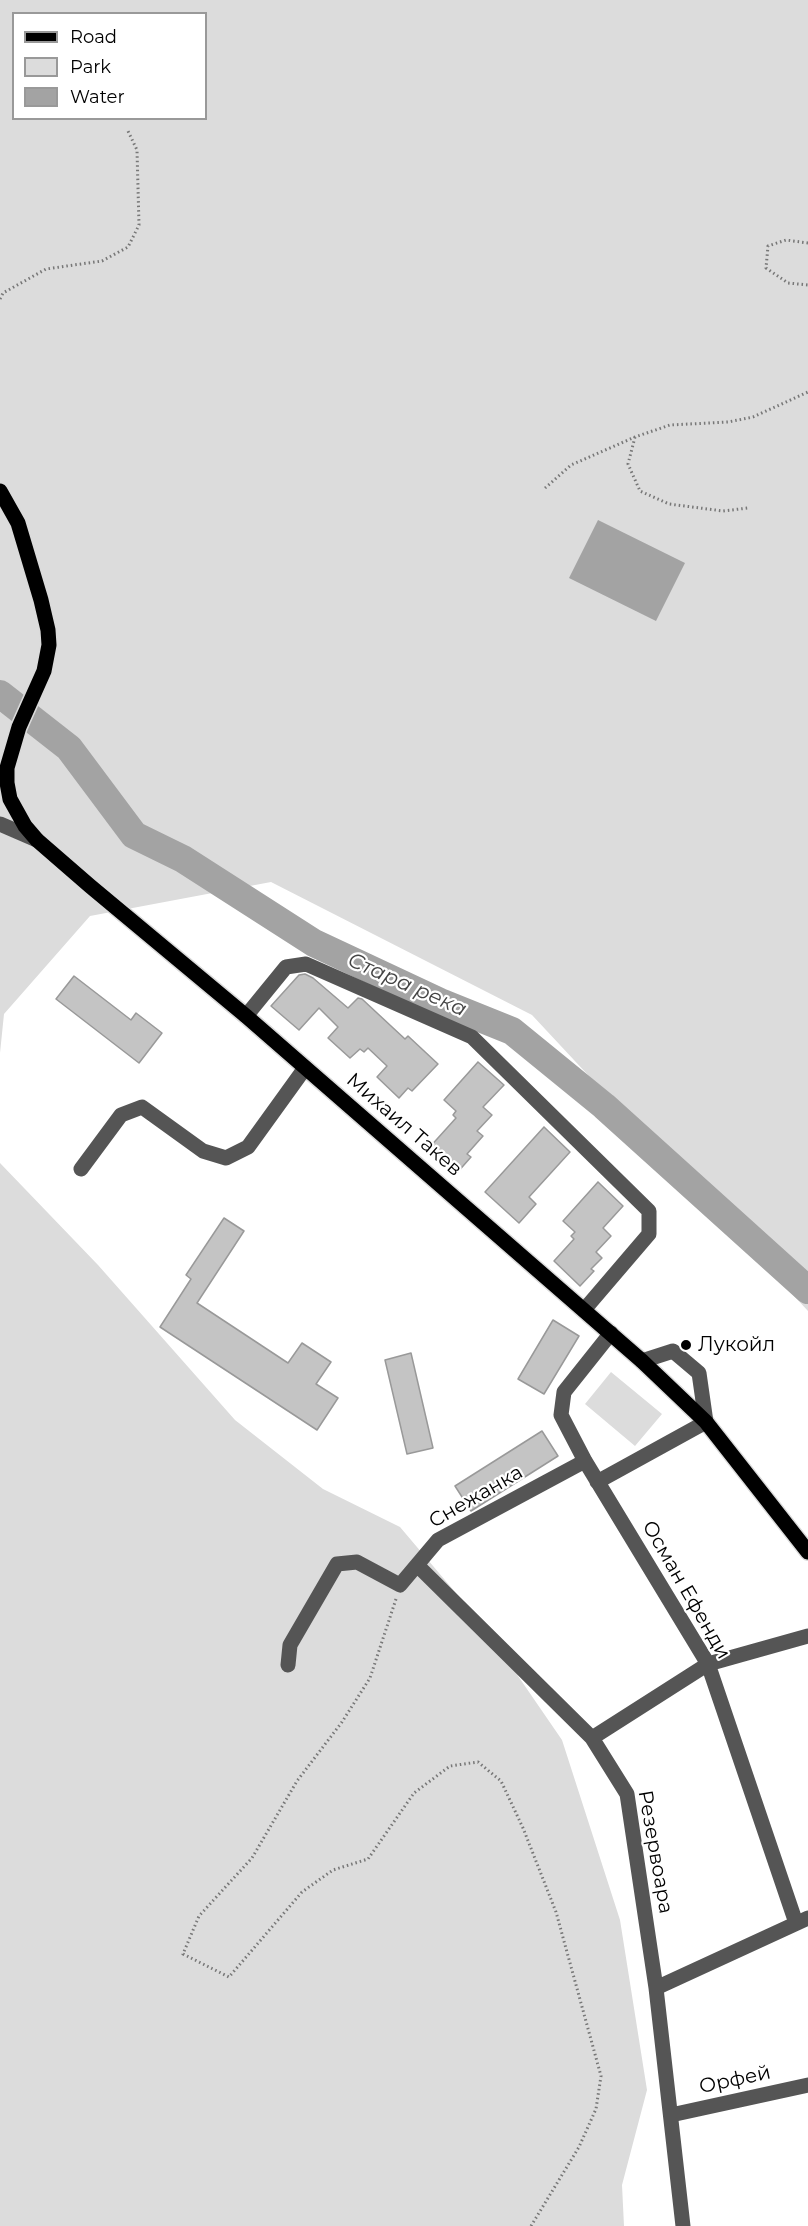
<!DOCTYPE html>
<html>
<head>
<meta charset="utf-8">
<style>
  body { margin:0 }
  #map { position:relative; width:808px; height:2226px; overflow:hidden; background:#fff; font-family:Montserrat,sans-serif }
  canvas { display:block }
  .legend { position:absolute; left:12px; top:12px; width:195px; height:108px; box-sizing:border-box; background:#fff; border:2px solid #999; margin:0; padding:8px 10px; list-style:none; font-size:18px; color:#000 }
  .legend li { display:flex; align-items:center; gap:12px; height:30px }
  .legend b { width:30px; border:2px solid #999 }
</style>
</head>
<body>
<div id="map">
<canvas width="808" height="2226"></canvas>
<ul class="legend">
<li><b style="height:8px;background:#000"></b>Road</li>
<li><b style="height:16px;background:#dcdcdc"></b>Park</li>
<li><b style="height:16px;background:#a3a3a3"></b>Water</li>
</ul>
</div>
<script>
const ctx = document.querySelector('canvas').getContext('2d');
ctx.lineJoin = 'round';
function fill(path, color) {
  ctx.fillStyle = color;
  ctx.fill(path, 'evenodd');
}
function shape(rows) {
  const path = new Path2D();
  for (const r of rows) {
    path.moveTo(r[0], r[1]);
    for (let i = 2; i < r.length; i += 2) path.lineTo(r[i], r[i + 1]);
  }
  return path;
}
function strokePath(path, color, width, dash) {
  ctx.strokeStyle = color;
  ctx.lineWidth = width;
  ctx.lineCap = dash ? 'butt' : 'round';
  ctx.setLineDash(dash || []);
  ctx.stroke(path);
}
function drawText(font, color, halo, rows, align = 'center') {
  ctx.font = font + ' Montserrat,sans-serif';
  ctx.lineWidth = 4.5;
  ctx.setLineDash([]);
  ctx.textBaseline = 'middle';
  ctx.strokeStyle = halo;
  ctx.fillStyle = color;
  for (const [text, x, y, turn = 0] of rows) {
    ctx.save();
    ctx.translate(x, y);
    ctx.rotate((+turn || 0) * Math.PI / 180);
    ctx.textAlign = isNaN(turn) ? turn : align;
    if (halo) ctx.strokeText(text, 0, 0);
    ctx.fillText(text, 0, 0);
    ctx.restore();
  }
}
fill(shape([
  [0,0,808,0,808,1311,532,1015,271,882,90,916,4,1014,0,1053],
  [14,14,206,14,206,118,14,118],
  [0,1163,98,1265,235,1420,323,1489,400,1527,483,1625,562,1740,620,1920,647,2090,622,2185,624,2226,0,2226],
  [611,1372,662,1414,635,1446,585,1404]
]), '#dcdcdc');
fill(shape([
  [598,520,685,563,656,621,569,578]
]), '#a3a3a3');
strokePath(shape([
  [0,694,69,748,134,835,183,859,314,943,440,1002,512,1031,604,1106,808,1290]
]), '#a3a3a3', 28);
const building = shape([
  [305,974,313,978,348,1008,358,998,362,999,405,1039,408,1036,438,1064,412,1091,408,1088,399,1098,377,1077,387,1066,368,1048,364,1052,360,1049,350,1058,328,1038,338,1027,319,1008,299,1030,271,1006,299,975,305,974],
  [74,976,131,1020,136,1013,162,1033,139,1063,56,999,74,976],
  [478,1062,504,1085,483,1107,492,1115,477,1131,483,1136,467,1154,471,1157,456,1174,428,1149,456,1118,453,1115,456,1111,444,1100,478,1062],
  [544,1127,570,1152,529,1197,536,1204,519,1223,485,1192,544,1127],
  [598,1182,623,1206,603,1228,611,1236,596,1252,602,1258,591,1269,594,1271,580,1286,554,1261,574,1239,571,1236,575,1232,563,1221,598,1182],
  [224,1218,244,1231,197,1303,288,1363,302,1343,331,1362,316,1384,338,1398,317,1430,160,1327,191,1279,186,1275,224,1218],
  [553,1320,579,1336,544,1394,518,1379,553,1320],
  [411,1353,433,1448,407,1454,385,1360,411,1353],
  [542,1431,558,1456,471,1511,455,1486,542,1431]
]);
fill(building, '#c4c4c4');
strokePath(building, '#999', 1.5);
const major = shape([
  [0,491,18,523,41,600,48,630,49,645,44,671,19,727,7,768,7,783,10,799,25,826,37,840,90,886,246,1016,642,1361,706,1422,808,1552]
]);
strokePath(major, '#dbdbdb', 18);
strokePath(shape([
  [808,243,786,240,768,246,766,268,788,283,808,285],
  [0,299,3,293,46,269,102,261,128,247,139,225,137,150,127,129],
  [635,437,628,464,640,491,669,504,723,511,748,508],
  [545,488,571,465,635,437,670,425,728,422,753,417,808,392],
  [396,1599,370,1678,342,1722,297,1781,252,1858,199,1916,183,1954,229,1977,302,1892,333,1870,368,1859,414,1793,450,1766,478,1762,501,1781,523,1828,556,1912,601,2076,596,2109,579,2147,531,2226]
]), '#777', 3, [1.5, 3]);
strokePath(shape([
  [0,824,37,840],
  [246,1016,286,967,306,964,472,1037,649,1211,649,1234,584,1310],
  [81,1169,121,1115,142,1107,203,1151,226,1158,248,1147,305,1068],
  [611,1333,564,1392,561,1415,585,1461,708,1664,796,1923],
  [597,1482,706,1422,699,1373,673,1351,642,1361],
  [417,1565,592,1738,627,1794,656,1988,683,2226],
  [288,1665,290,1645,337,1564,357,1562,400,1585,438,1540,585,1461],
  [592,1738,708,1664,808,1636],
  [656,1988,808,1918],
  [671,2115,808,2085]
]), '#555', 15);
strokePath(major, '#000', 15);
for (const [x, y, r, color] of [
  [686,1345,6,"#000"]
]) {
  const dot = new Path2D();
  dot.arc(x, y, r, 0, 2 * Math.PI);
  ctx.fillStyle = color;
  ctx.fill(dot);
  strokePath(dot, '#fff', 2);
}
drawText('20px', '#000', '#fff', [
  ["Михаил Такев",404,1125,41],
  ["Снежанка",476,1497,-30],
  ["Осман Ефенди",686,1590,60],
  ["Резервоара",655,1852,80],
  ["Орфей",735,2080,-12]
]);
drawText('20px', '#000', '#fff', [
  ["Лукойл",698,1345]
], 'left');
drawText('italic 21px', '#444', '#fff', [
  ["Стара река",407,985,24]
]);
</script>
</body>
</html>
